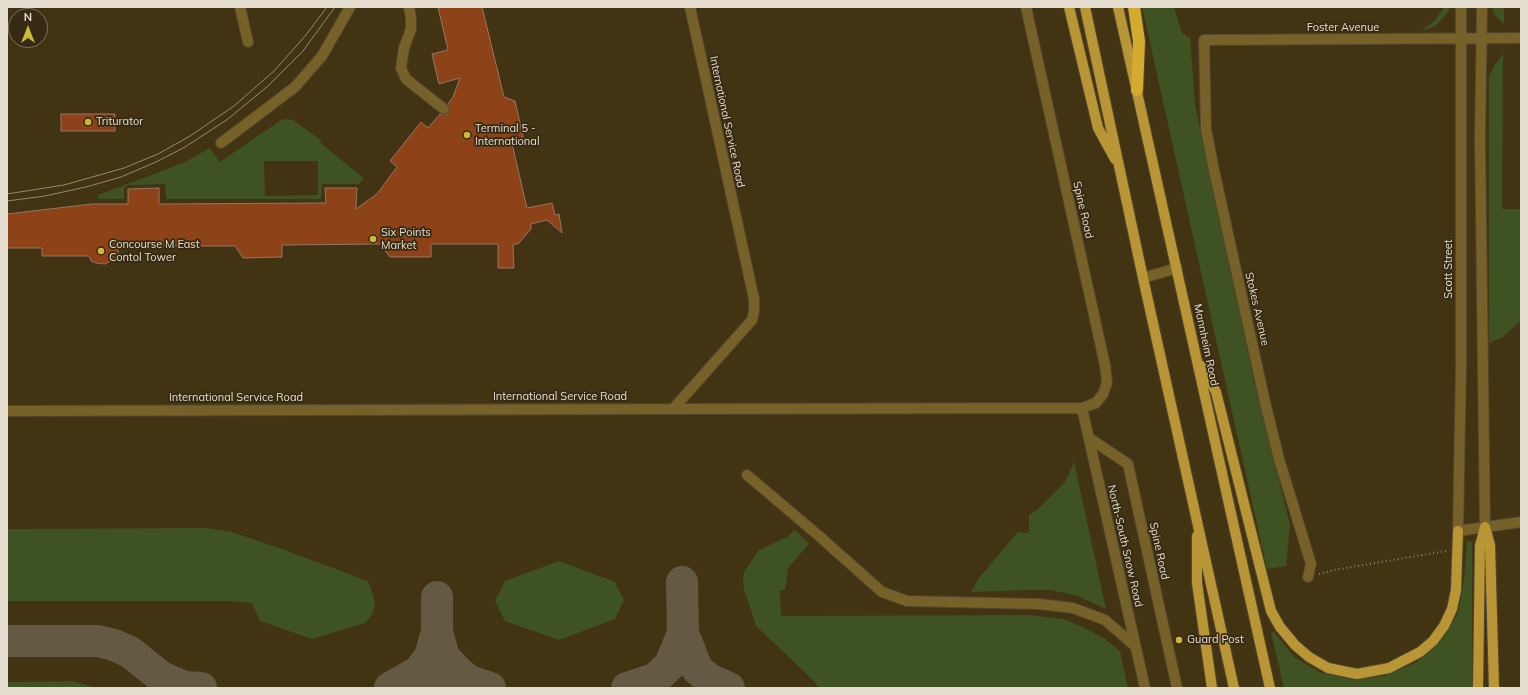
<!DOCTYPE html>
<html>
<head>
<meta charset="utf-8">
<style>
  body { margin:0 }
  #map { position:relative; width:1528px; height:695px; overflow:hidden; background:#362a12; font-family:Mulish,sans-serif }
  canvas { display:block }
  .frame { position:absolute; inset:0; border:8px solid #e5ddcf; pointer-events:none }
  .north { position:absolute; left:8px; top:8px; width:40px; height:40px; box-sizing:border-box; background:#362a12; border:1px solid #7c725e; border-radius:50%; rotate:0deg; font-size:11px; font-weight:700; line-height:16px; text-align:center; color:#e5ddcf }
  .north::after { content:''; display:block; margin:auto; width:14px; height:18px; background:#cdb938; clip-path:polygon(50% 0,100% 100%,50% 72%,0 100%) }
</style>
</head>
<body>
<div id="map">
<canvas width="1528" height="695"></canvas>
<div class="frame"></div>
<div class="north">N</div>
</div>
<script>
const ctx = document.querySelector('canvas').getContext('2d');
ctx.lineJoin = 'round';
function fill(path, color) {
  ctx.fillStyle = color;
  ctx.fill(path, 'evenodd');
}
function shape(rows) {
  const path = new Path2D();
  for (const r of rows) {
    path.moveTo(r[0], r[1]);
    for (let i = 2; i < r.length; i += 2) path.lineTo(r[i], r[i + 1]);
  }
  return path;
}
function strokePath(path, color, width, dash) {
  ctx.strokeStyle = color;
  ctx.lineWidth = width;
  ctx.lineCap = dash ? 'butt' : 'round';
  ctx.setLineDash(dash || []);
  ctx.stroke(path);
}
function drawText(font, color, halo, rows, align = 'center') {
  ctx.font = font + ' Mulish,sans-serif';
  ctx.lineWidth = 3.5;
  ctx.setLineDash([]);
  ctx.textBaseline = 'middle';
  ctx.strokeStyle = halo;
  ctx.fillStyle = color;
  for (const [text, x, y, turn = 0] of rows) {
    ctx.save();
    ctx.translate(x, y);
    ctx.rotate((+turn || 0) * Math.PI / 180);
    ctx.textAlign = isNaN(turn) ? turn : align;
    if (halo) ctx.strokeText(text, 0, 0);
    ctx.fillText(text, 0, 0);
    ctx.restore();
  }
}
fill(shape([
  [7,7,1521,7,1521,688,7,688],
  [16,16,40,16,40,40,16,40]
]), '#423313');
fill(shape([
  [1142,7,1174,7,1182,33,1190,38,1195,105,1254,381,1290,525,1286,566,1267,569],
  [1443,7,1450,7,1447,14,1434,27,1421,31,1434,21,1443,9],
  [1492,7,1504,7,1504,24,1495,15],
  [1503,54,1502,209,1521,209,1521,320,1503,337,1489,343,1489,77,1494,66],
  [286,119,293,120,322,141,320,143,364,178,359,184,322,184,321,199,166,199,165,184,128,185,124,188,124,199,98,199,98,195,183,163,210,148,220,162,281,120],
  [318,161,318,195,265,196,264,161],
  [1074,462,1106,609,1078,596,1051,590,1027,590,971,592,978,579,1018,532,1029,533,1029,515,1037,510,1065,482],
  [207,528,232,532,282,549,368,581,373,595,375,605,372,615,365,623,312,639,260,621,252,603,229,601,7,601,7,529],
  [795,530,809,544,788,568,785,590,780,591,781,616,1030,615,1063,619,1083,627,1105,639,1120,651,1128,688,819,688,813,680,756,626,744,589,743,580,744,572,759,550,787,537],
  [1467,541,1472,542,1472,688,1284,688,1271,632,1274,632,1294,657,1319,672,1351,679,1384,676,1417,662,1442,640,1458,613,1464,580],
  [559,561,615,582,624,600,615,619,559,640,505,621,495,601,505,581],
  [73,681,96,688,7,688,7,682]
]), '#3e5321');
strokePath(shape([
  [682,582,683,633,697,669,709,679,729,688],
  [437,597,437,688],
  [438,636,444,657,457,671,469,681,490,688],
  [7,641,98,641,114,645,130,652,161,677,184,687,201,688],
  [390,688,418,672,430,657,435,638],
  [627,688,655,679,670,665,683,633]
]), '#645a44', 32);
const building = shape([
  [438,7,482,7,504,97,515,101,524,141,512,144,527,208,552,203,555,215,559,214,562,233,547,220,531,224,531,229,518,244,513,244,514,268,498,268,498,244,431,244,431,257,390,257,380,244,282,245,282,257,243,258,235,246,118,246,118,257,105,264,96,263,91,261,89,256,42,256,42,248,7,248,7,214,92,204,128,204,128,189,159,188,159,204,326,203,325,188,357,188,356,209,377,194,397,167,390,161,421,122,428,128,440,114,446,115,450,110,448,104,453,97,460,78,439,84,432,54,448,50,438,7],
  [61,114,115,114,115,131,61,131,61,114]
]);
fill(building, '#8e4217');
strokePath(building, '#937668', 1);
const minor = shape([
  [240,7,248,42],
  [409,7,411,18,411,29,404,48,401,68,406,79,444,109],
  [1461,7,1461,366,1458,531,1521,522],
  [1482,7,1480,139,1485,527],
  [221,143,295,87,322,56,350,7],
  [1143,278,1177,268],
  [1082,408,1145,688],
  [673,409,1082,408,1096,403,1103,394,1107,383,1105,365,1026,7],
  [7,411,673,409,752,320,754,311,754,299,690,7],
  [1089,438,1128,464,1177,688],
  [747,475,819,536,882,592,907,601,1039,604,1073,608,1105,620,1135,646],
  [1308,577,1311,564,1279,459,1265,402,1214,170,1206,129,1204,40,1521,38]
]);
const major = shape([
  [1069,7,1098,128,1115,159],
  [1085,7,1143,278,1234,688],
  [1118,7,1270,688],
  [1202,366,1216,392,1271,611,1280,627,1295,645,1309,657,1328,668,1357,674,1389,668,1420,652,1433,641,1444,626,1452,609,1456,590,1458,531],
  [1485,527,1490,545,1494,688],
  [1197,536,1197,583,1212,688],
  [1478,688,1480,546,1485,527]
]);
const highway = shape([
  [1134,7,1139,41,1137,90]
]);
strokePath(minor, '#524730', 12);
strokePath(major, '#524730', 12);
strokePath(highway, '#524730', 14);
strokePath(shape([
  [1319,574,1334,570,1446,551]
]), '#8e8471', 2, [1, 3]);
strokePath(minor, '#766129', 10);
strokePath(major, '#b89635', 10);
strokePath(highway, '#d4ab2f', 12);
strokePath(shape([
  [7,194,64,185,124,168,158,154,190,136,234,106,274,71,306,35,327,7],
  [7,201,45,196,86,187,121,177,156,162,185,147,228,119,268,86,303,51,335,7]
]), '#928976', 1);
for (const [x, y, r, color] of [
  [88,122,4,"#cdb938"],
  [467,135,4,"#cdb938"],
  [373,239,4,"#cdb938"],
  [101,251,4,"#cdb938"],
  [1179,640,4,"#cdb938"]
]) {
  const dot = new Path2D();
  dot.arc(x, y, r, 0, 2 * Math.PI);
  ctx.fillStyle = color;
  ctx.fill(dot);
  strokePath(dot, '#362a12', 1.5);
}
drawText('11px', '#e5ddcf', '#362a12', [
  ["Foster Avenue",1343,28],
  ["International Service Road",727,122,78],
  ["Spine Road",1083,210,77],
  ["Scott Street",1449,269,-90],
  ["Stokes Avenue",1257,309,77],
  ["Mannheim Road",1206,345,78],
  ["International Service Road",560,397],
  ["International Service Road",236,398],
  ["North-South Snow Road",1125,546,77],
  ["Spine Road",1159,551,78]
]);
drawText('11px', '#e5ddcf', '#362a12', [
  ["Triturator",96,122],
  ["Terminal 5 -",475,129],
  ["International",475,142],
  ["Six Points",381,233],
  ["Market",381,246],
  ["Concourse M East",109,245],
  ["Contol Tower",109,258],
  ["Guard Post",1187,640]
], 'left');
</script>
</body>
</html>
